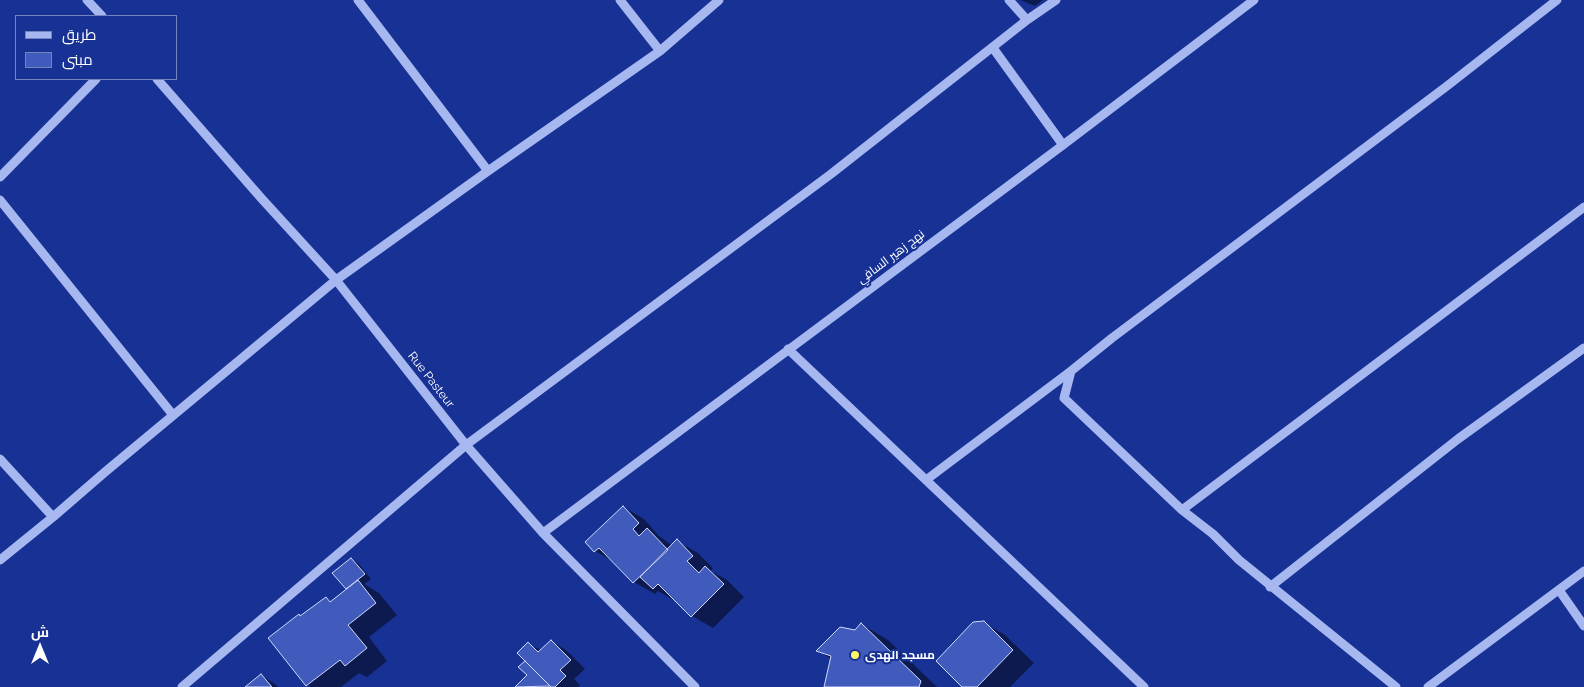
<!DOCTYPE html>
<html>
<head>
<meta charset="utf-8">
<style>
  body { margin:0 }
  #map { position:relative; width:1584px; height:687px; overflow:hidden; background:#173294; font-family:Raleway,Cairo,sans-serif }
  canvas { display:block }
  .legend { position:absolute; left:15px; top:15px; width:162px; height:65px; box-sizing:border-box; background:#173294; border:1px solid #7484bf; margin:0; padding:6px 9px; list-style:none; font-size:15px; color:#fff }
  .legend li { display:flex; align-items:center; gap:10px; height:25px }
  .legend b { width:25px; border:1px solid #7484bf }
  .north { position:absolute; left:15px; top:622px; width:50px; height:50px; -webkit-text-stroke:4px #173294; paint-order:stroke; rotate:0deg; font-size:14px; font-weight:700; line-height:20px; text-align:center; color:#fff }
  .north::after { content:''; display:block; margin:auto; width:18px; height:22px; background:#fff; clip-path:polygon(50% 0,100% 100%,50% 72%,0 100%) }
</style>
</head>
<body>
<div id="map">
<canvas width="1584" height="687"></canvas>
<ul class="legend">
<li><b style="height:6px;background:#a7b8f0"></b>طريق</li>
<li><b style="height:14px;background:#405bbb"></b>مبنى</li>
</ul>
<div class="north">ش</div>
</div>
<script>
const ctx = document.querySelector('canvas').getContext('2d');
ctx.lineJoin = 'round';
function fill(path, color) {
  ctx.fillStyle = color;
  ctx.fill(path, 'evenodd');
}
function shape(rows) {
  const path = new Path2D();
  for (const r of rows) {
    path.moveTo(r[0], r[1]);
    for (let i = 2; i < r.length; i += 2) path.lineTo(r[i], r[i + 1]);
  }
  return path;
}
function strokePath(path, color, width, dash) {
  ctx.strokeStyle = color;
  ctx.lineWidth = width;
  ctx.lineCap = dash ? 'butt' : 'round';
  ctx.setLineDash(dash || []);
  ctx.stroke(path);
}
function drawText(font, color, halo, rows, align = 'center') {
  ctx.font = font + ' Raleway,Cairo,sans-serif';
  ctx.lineWidth = 4;
  ctx.setLineDash([]);
  ctx.textBaseline = 'middle';
  ctx.strokeStyle = halo;
  ctx.fillStyle = color;
  for (const [text, x, y, turn = 0] of rows) {
    ctx.save();
    ctx.translate(x, y);
    ctx.rotate((+turn || 0) * Math.PI / 180);
    ctx.textAlign = isNaN(turn) ? turn : align;
    if (halo) ctx.strokeText(text, 0, 0);
    ctx.fillText(text, 0, 0);
    ctx.restore();
  }
}
fill(shape([
  [1020,0,1043,0,1035,6],
  [623,507,644,519,659,536,673,546,677,541,698,553,713,568,711,571,727,580,744,597,713,628,692,616,675,601,658,591,655,594,634,582,616,563,595,551,586,542],
  [351,559,358,563,371,579,364,584,379,593,397,615,369,637,387,661,367,677,359,673,341,687,311,687,307,685,301,617,326,598,332,602,348,589,334,573],
  [984,623,1005,635,1034,663,1010,687,964,687],
  [861,624,888,640,937,687,825,687,832,659,818,651,855,632],
  [551,641,566,650,585,669,574,679,580,685,578,687,517,687,528,675,526,661,529,644,542,651],
  [261,675,275,684,278,687,247,687]
]), '#0007');
const building = shape([
  [623,506,639,523,633,529,639,536,647,528,668,550,633,583,599,548,594,552,585,542,623,506],
  [677,539,693,556,687,561,699,573,705,566,724,584,691,617,658,584,653,589,640,577,677,539],
  [351,558,365,574,346,589,332,573,351,558],
  [358,580,376,603,348,625,367,648,345,666,340,660,306,686,268,638,299,614,300,616,326,597,330,602,358,580],
  [984,621,1013,650,977,687,962,687,936,661,973,622,984,621],
  [861,623,921,681,919,687,824,687,831,656,816,651,840,627,855,630,861,623],
  [551,640,571,660,560,670,566,676,555,687,551,687,517,653,528,642,538,652,551,640],
  [525,661,550,686,515,687,527,675,518,667,525,661],
  [261,674,272,687,245,687,261,674]
]);
fill(building, '#405bbb');
strokePath(building, '#ced9fb', 1);
strokePath(shape([
  [87,0,102,16],
  [358,0,488,171],
  [620,0,660,51],
  [1009,0,1027,20],
  [993,48,1063,145],
  [157,79,262,199,336,280,466,445,543,533,695,687],
  [0,177,96,79],
  [0,200,173,415],
  [788,349,1144,687],
  [0,459,53,517],
  [926,480,1071,371],
  [1182,510,1584,207],
  [543,533,1063,145,1254,0],
  [0,560,53,517,105,472,336,280,488,171,660,51,719,0],
  [1270,587,1458,439,1584,348],
  [1559,590,1584,626],
  [182,687,466,445,831,174,1027,20,1056,0],
  [1396,687,1239,560,1213,534,1182,510,1064,398,1071,371,1112,338,1447,86,1557,0],
  [1428,687,1584,571]
]), '#a7b8f0', 9);
for (const [x, y, r, color] of [
  [855,655,5,"#fff567"]
]) {
  const dot = new Path2D();
  dot.arc(x, y, r, 0, 2 * Math.PI);
  ctx.fillStyle = color;
  ctx.fill(dot);
  strokePath(dot, '#173294', 2);
}
drawText('12px', '#fff', '#173294', [
  ["نهج زهير السافي",891,257,-37],
  ["Rue Pasteur",431,380,52]
]);
drawText('bold 12px', '#fff', '#173294', [
  ["مسجد الهدى",865,655]
], 'left');
</script>
</body>
</html>
